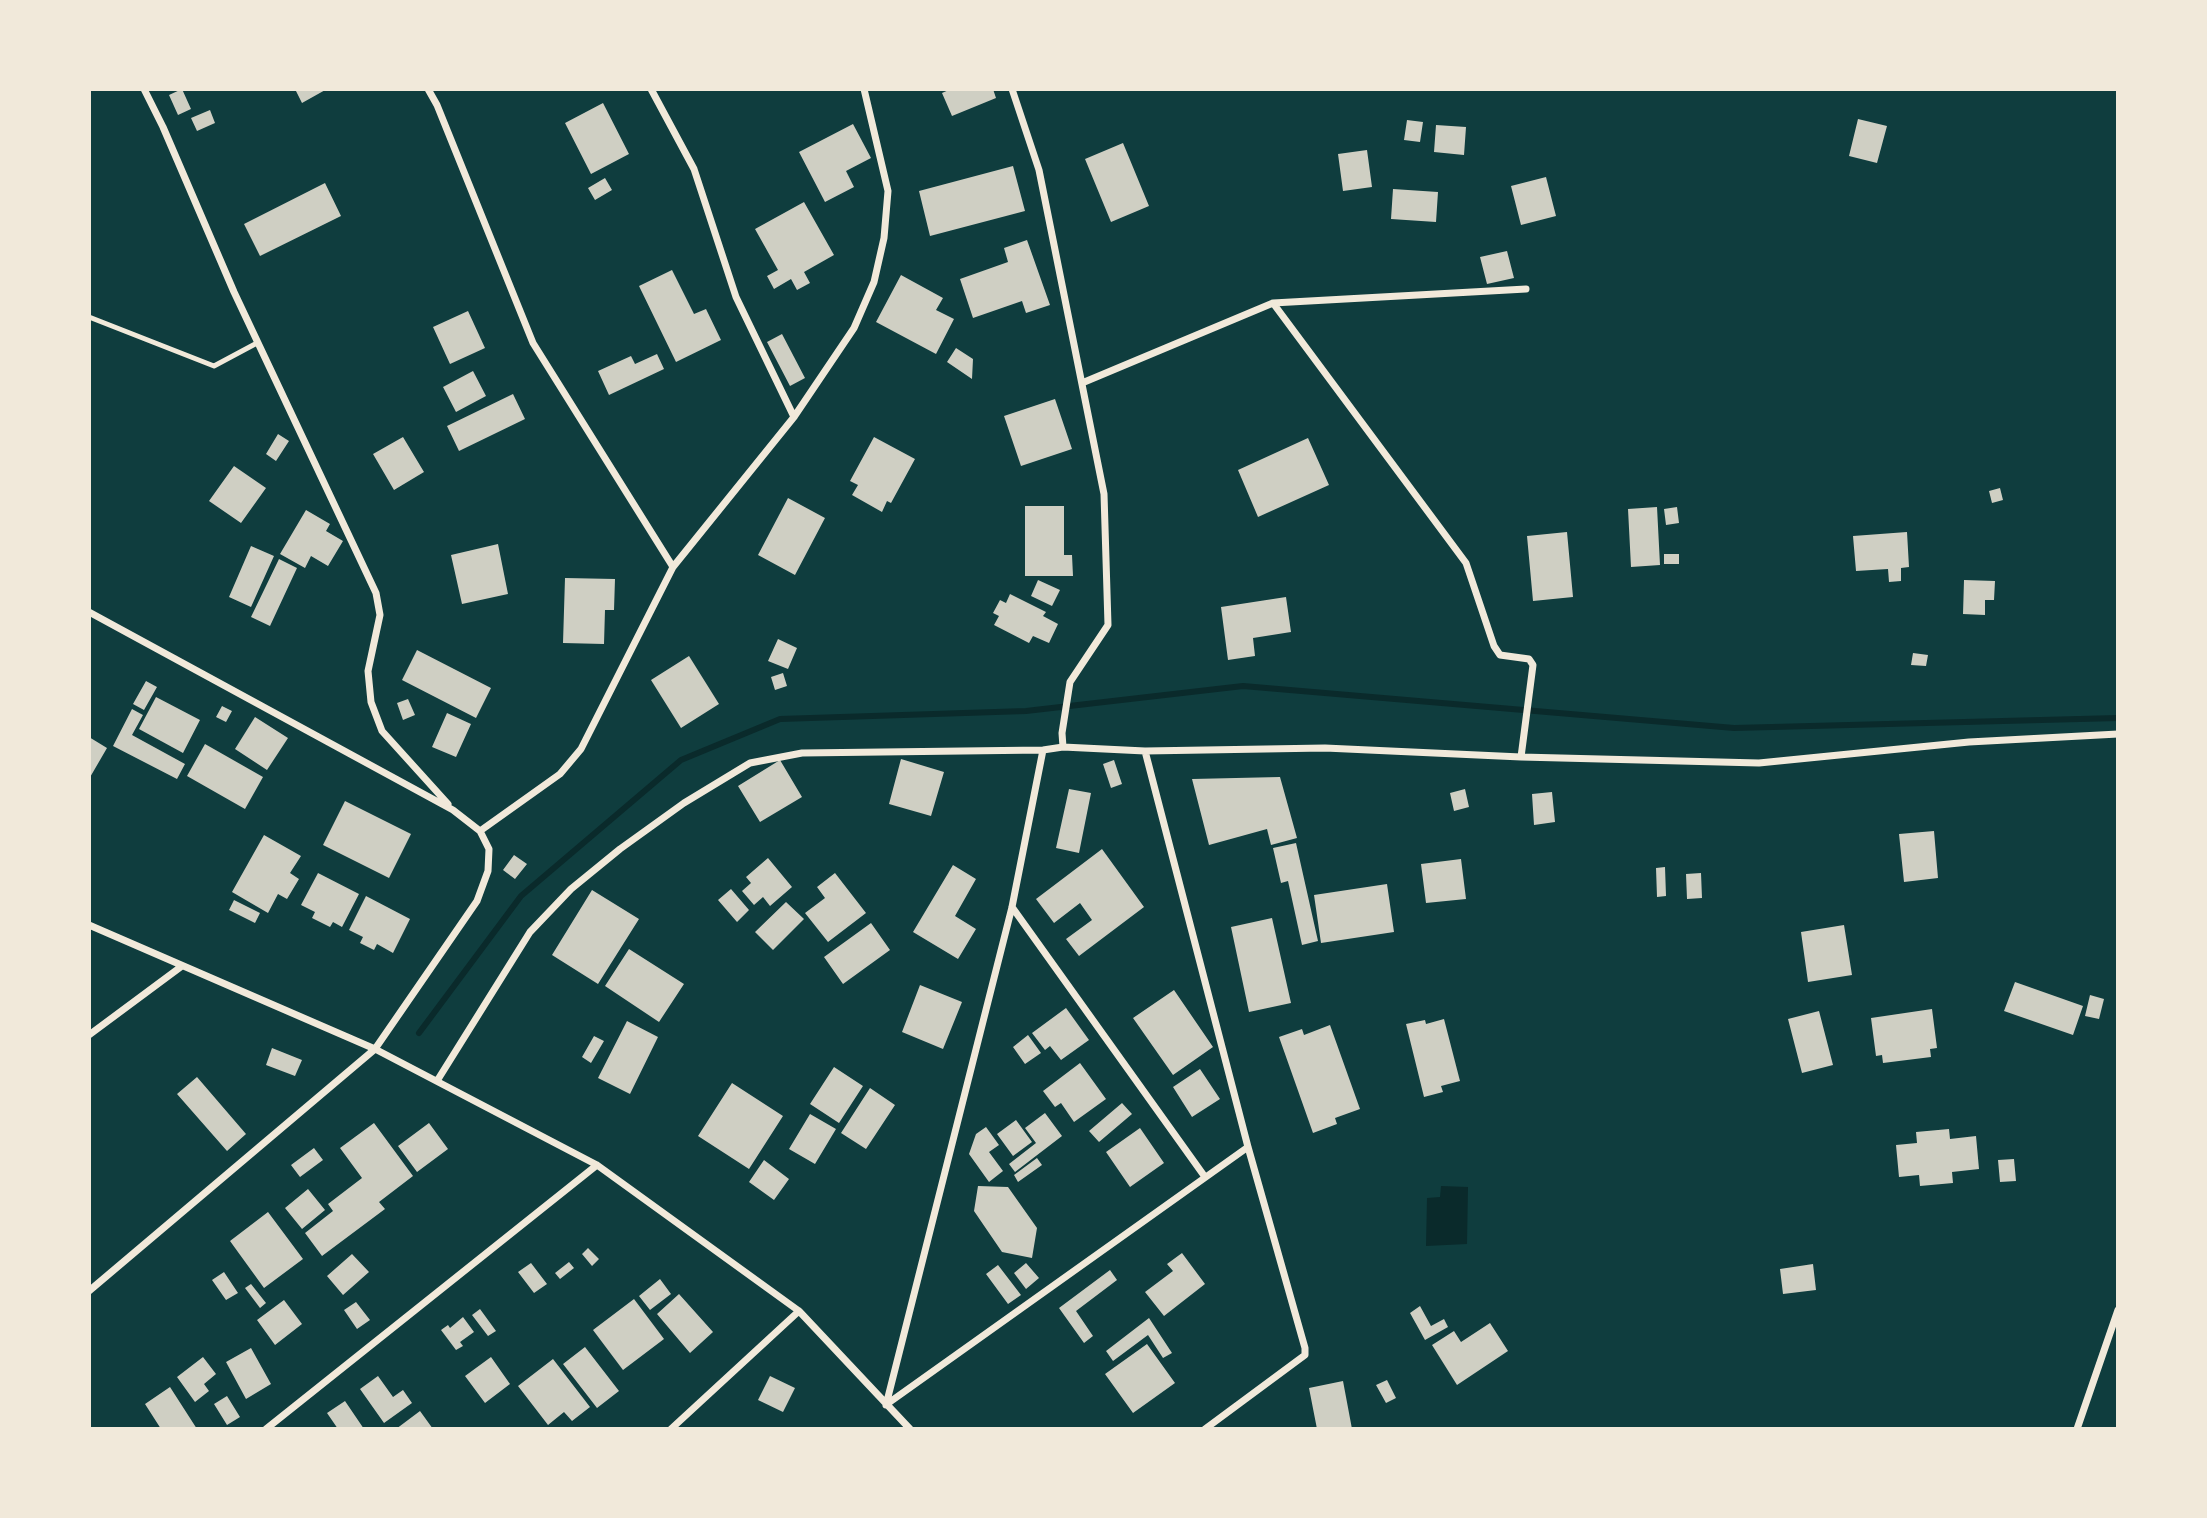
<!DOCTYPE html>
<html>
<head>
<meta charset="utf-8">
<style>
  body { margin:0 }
  #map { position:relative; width:2207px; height:1518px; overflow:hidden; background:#0f3d3e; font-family:Signika,sans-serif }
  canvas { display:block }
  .frame { position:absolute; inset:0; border:91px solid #f1e9da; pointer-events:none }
</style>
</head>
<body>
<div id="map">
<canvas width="2207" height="1518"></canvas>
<div class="frame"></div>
</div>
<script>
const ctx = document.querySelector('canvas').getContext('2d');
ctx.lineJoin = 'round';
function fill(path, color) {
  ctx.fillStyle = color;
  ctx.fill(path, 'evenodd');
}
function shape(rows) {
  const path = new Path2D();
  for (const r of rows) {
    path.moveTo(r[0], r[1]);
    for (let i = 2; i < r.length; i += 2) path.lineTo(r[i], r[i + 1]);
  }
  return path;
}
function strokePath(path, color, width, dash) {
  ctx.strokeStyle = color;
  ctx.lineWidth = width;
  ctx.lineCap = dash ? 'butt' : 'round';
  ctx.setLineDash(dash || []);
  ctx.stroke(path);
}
fill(shape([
  [1441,1186,1468,1187,1467,1244,1426,1246,1427,1198,1440,1197]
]), '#0a2a2b');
strokePath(shape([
  [419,1033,521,896,681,760,780,719,1026,711,1243,686,1734,728,2118,718]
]), '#0a2a2b', 6);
fill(shape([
  [182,89,191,109,178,115,169,95],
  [295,89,327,89,302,103],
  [951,89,993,89,996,98,952,116,942,93],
  [603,103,629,154,591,174,565,123],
  [210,110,215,123,197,131,191,118],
  [1858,119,1887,126,1877,163,1849,156],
  [1407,120,1423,122,1420,142,1404,140],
  [853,124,871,158,846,171,854,187,825,202,799,152],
  [1436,125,1466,127,1464,155,1434,152],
  [1123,143,1149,206,1111,222,1085,159],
  [1367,150,1372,187,1343,191,1338,154],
  [1013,166,1025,211,930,236,919,191],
  [1546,177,1556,216,1521,225,1511,186],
  [605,178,612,190,595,200,588,188],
  [325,183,341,216,260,256,244,224],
  [1393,189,1438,192,1436,222,1391,219],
  [804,202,834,255,804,272,810,283,797,290,791,279,774,289,767,276,778,270,755,229],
  [1027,240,1050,305,1026,313,1022,301,973,318,960,279,1008,262,1004,248],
  [1507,251,1514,278,1487,284,1480,257],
  [672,270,694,314,706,309,721,340,676,362,639,286],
  [901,275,943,298,936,310,954,319,936,354,876,322],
  [468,311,485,348,450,364,433,327],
  [782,334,805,378,790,386,767,342],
  [956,348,973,359,972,379,947,362],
  [657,354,664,369,609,395,598,371,631,356,635,364],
  [473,371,486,396,456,412,443,387],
  [513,394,525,419,459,451,447,426],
  [1055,399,1072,449,1021,466,1004,416],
  [278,434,289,441,276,461,266,454],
  [403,437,424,472,394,490,373,454],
  [874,437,915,459,891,503,887,501,882,512,852,495,858,485,850,481],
  [1308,438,1329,485,1258,517,1238,470],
  [234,466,266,488,241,523,209,501],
  [2000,488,2003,500,1992,503,1989,491],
  [788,498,825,518,795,575,758,555],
  [1025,506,1064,506,1064,555,1072,555,1073,576,1025,576],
  [1657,507,1660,565,1631,567,1628,509],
  [1677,507,1679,523,1666,525,1664,509],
  [306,510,330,524,326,531,343,541,328,566,311,556,305,568,280,554],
  [1567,532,1573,597,1533,601,1527,536],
  [1907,532,1909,567,1901,568,1901,581,1889,582,1888,569,1856,571,1853,536],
  [498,544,508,594,462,604,451,555],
  [251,546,274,556,251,607,229,597],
  [1664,554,1679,554,1679,564,1664,564],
  [279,559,297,568,270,626,251,617],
  [565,578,615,579,614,610,605,610,604,644,563,643],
  [1038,580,1060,590,1052,606,1031,596],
  [1964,580,1995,581,1994,600,1985,600,1985,615,1963,614],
  [1010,594,1046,612,1043,616,1058,624,1049,643,1033,636,1029,643,994,625,999,616,993,613,1000,600,1006,603],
  [1286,597,1291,632,1253,638,1255,656,1228,660,1221,607],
  [778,639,797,648,788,669,768,661],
  [417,650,491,688,476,718,402,680],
  [1913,653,1928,655,1926,666,1911,665],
  [689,656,719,704,681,728,651,680],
  [783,673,787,686,775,690,771,677],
  [146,681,157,687,144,710,133,704],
  [156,697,200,720,183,753,139,729],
  [408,699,415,715,403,720,397,703],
  [222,706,232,711,226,722,216,717],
  [132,709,143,715,132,735,185,764,177,779,113,746],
  [447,713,471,724,456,757,432,747],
  [255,717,288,738,267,770,235,749],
  [89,737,107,748,89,779],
  [205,744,263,777,245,809,187,776],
  [901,759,944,772,931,816,889,804],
  [780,760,802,797,760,822,738,786],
  [1114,760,1122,784,1111,788,1103,764],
  [1280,777,1297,838,1271,845,1267,829,1209,845,1192,779],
  [1069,789,1091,793,1079,853,1056,848],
  [1465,789,1469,807,1454,811,1450,793],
  [1552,792,1555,822,1534,825,1532,794],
  [345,801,411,834,389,878,323,845],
  [1934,831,1938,878,1904,882,1899,834],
  [264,835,301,856,290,873,299,879,287,899,278,894,268,913,232,892],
  [1296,843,1318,941,1302,945,1288,881,1281,883,1273,848],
  [1102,849,1144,907,1079,956,1066,939,1092,920,1080,903,1054,923,1036,899],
  [514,855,527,864,515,879,503,870],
  [768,858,792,887,770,906,763,897,754,905,742,891,751,883,746,877],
  [1461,859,1466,899,1426,903,1421,864],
  [953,865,976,879,955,916,976,929,958,959,913,932],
  [1665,867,1666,896,1657,897,1656,868],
  [318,873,359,894,342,927,333,922,330,927,312,918,315,912,301,905],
  [835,873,866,913,828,942,805,913,825,898,817,887],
  [1701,873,1702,898,1687,899,1686,874],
  [1387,884,1394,932,1321,943,1314,895],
  [731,889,749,910,737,922,718,900],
  [592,890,639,919,598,984,552,955],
  [366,896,410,919,393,953,377,944,374,950,360,943,363,937,349,930],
  [234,900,260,913,255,923,229,910],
  [786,902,804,919,773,950,755,932],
  [1272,918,1291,1003,1249,1012,1231,927],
  [871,923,890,950,843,984,824,957],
  [1844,925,1852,975,1808,982,1801,932],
  [629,949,684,984,659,1022,605,986],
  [2015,982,2083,1006,2073,1035,2004,1011],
  [920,985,962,1002,943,1049,902,1032],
  [1174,990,1213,1047,1173,1075,1133,1018],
  [2090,995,2104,999,2099,1019,2085,1016],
  [1066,1008,1089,1040,1061,1060,1050,1046,1045,1050,1032,1033],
  [1932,1009,1937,1048,1930,1049,1931,1057,1883,1063,1882,1055,1876,1056,1871,1018],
  [1819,1011,1833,1065,1802,1073,1788,1019],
  [1444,1019,1460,1081,1441,1086,1443,1092,1424,1097,1406,1024,1425,1020,1426,1024],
  [627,1021,658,1037,630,1094,598,1078],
  [1330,1025,1360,1109,1335,1118,1337,1124,1313,1133,1279,1037,1302,1029,1304,1035],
  [1028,1035,1041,1053,1025,1064,1013,1047],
  [594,1036,604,1041,591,1063,582,1057],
  [272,1048,302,1060,295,1076,266,1065],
  [1080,1063,1106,1099,1074,1122,1061,1103,1055,1107,1043,1091],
  [834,1067,863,1086,839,1123,810,1104],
  [1200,1069,1220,1099,1192,1117,1173,1087],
  [197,1077,246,1134,227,1151,177,1094],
  [732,1083,783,1116,749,1169,698,1136],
  [870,1088,895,1105,866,1149,841,1133],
  [1122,1103,1132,1114,1099,1142,1089,1131],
  [1045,1113,1062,1136,1015,1172,1009,1164,1036,1143,1025,1128],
  [810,1114,836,1129,815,1164,789,1149],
  [1016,1120,1032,1142,1013,1156,997,1134],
  [374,1123,413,1176,379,1202,385,1209,322,1256,305,1233,333,1211,328,1204,362,1178,340,1148],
  [429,1123,448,1149,417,1172,398,1146],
  [986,1127,999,1145,989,1152,1003,1171,989,1182,969,1154,976,1134],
  [1140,1128,1164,1163,1130,1187,1106,1152],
  [1949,1129,1950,1139,1976,1136,1979,1169,1952,1172,1953,1183,1920,1186,1919,1175,1899,1177,1896,1145,1917,1143,1916,1132],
  [314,1148,323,1160,300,1177,291,1165],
  [1037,1158,1042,1165,1018,1182,1014,1175],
  [2014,1159,2016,1181,2000,1182,1998,1160],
  [764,1160,789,1179,774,1200,749,1182],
  [978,1186,1008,1187,1037,1228,1032,1258,1002,1252,974,1211],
  [308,1189,325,1210,302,1229,285,1208],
  [268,1212,303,1259,264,1288,230,1241],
  [588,1248,599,1259,592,1266,582,1254],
  [1182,1253,1205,1284,1164,1316,1145,1292,1173,1271,1167,1264],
  [352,1254,369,1272,343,1295,327,1276],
  [569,1262,574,1268,560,1279,555,1273],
  [531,1263,547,1284,534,1293,518,1272],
  [1026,1263,1039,1278,1026,1289,1014,1273],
  [1813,1264,1816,1290,1783,1294,1780,1269],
  [998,1265,1021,1295,1008,1304,986,1274],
  [1110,1270,1117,1280,1076,1311,1093,1336,1084,1343,1059,1308],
  [224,1272,238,1293,226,1300,212,1280],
  [660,1279,671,1294,650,1310,639,1296],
  [251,1284,266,1303,260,1308,245,1288],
  [679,1294,713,1332,690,1353,657,1314],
  [634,1299,664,1339,623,1370,593,1330],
  [284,1300,302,1324,275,1345,257,1320],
  [356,1302,370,1320,357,1329,344,1310],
  [1420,1306,1431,1326,1444,1319,1448,1327,1425,1340,1410,1313],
  [480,1309,496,1331,488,1336,472,1315],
  [463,1317,474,1332,460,1342,463,1346,456,1350,441,1330,448,1325,450,1328],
  [1149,1318,1172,1353,1163,1358,1148,1335,1113,1361,1106,1351],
  [1490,1323,1508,1351,1457,1385,1432,1345,1454,1331,1461,1342],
  [1147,1344,1175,1383,1133,1413,1105,1374],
  [585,1347,619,1391,597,1408,563,1364],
  [251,1348,271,1384,246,1399,226,1362],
  [203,1357,216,1374,204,1384,209,1391,195,1402,177,1377],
  [491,1357,510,1384,485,1403,465,1376],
  [553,1359,590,1407,572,1421,564,1412,548,1425,518,1386],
  [378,1376,393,1397,403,1390,412,1403,384,1423,360,1389],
  [770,1376,795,1388,783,1412,758,1400],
  [1387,1380,1396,1398,1386,1403,1376,1385],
  [1343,1381,1352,1429,1317,1429,1309,1388],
  [170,1387,197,1429,161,1429,145,1404],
  [227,1396,240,1417,227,1425,214,1404],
  [345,1401,364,1429,338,1429,327,1413],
  [420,1411,433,1429,396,1429]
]), '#cfcfc3');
strokePath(shape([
  [89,317,214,366,257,343]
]), '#f1e9da', 5);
strokePath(shape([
  [144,89,163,127,234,292,376,593,380,615,368,671,371,702,382,731,448,804],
  [428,89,437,105,533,343,673,567],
  [651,89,694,169,736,297,794,417],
  [1012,89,1039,170,1104,494,1108,625,1070,682,1062,733,1063,747],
  [1273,303,1526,289],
  [1082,383,1273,303,1466,563,1494,646,1500,655,1529,659,1533,665,1521,757],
  [89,612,453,810,480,831,489,849,488,871,477,901,375,1049,89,1291],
  [1145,751,1248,1147,1305,1348,1305,1355,1205,1429],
  [480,831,560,774,581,749,673,567,794,417,854,328,874,282,884,238,888,191,864,89],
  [1012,907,1205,1177],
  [89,925,375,1049,597,1165,799,1311,910,1429],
  [89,1035,182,966],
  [437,1081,530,932,571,889,620,849,684,803,750,763,802,753,1043,750,1063,747,1145,751,1325,748,1521,757,1759,763,1969,742,2118,734],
  [887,1404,1248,1147],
  [886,1405,1012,907,1043,750],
  [266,1429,597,1165],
  [671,1429,799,1311],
  [2077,1429,2118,1310]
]), '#f1e9da', 7);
</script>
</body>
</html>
